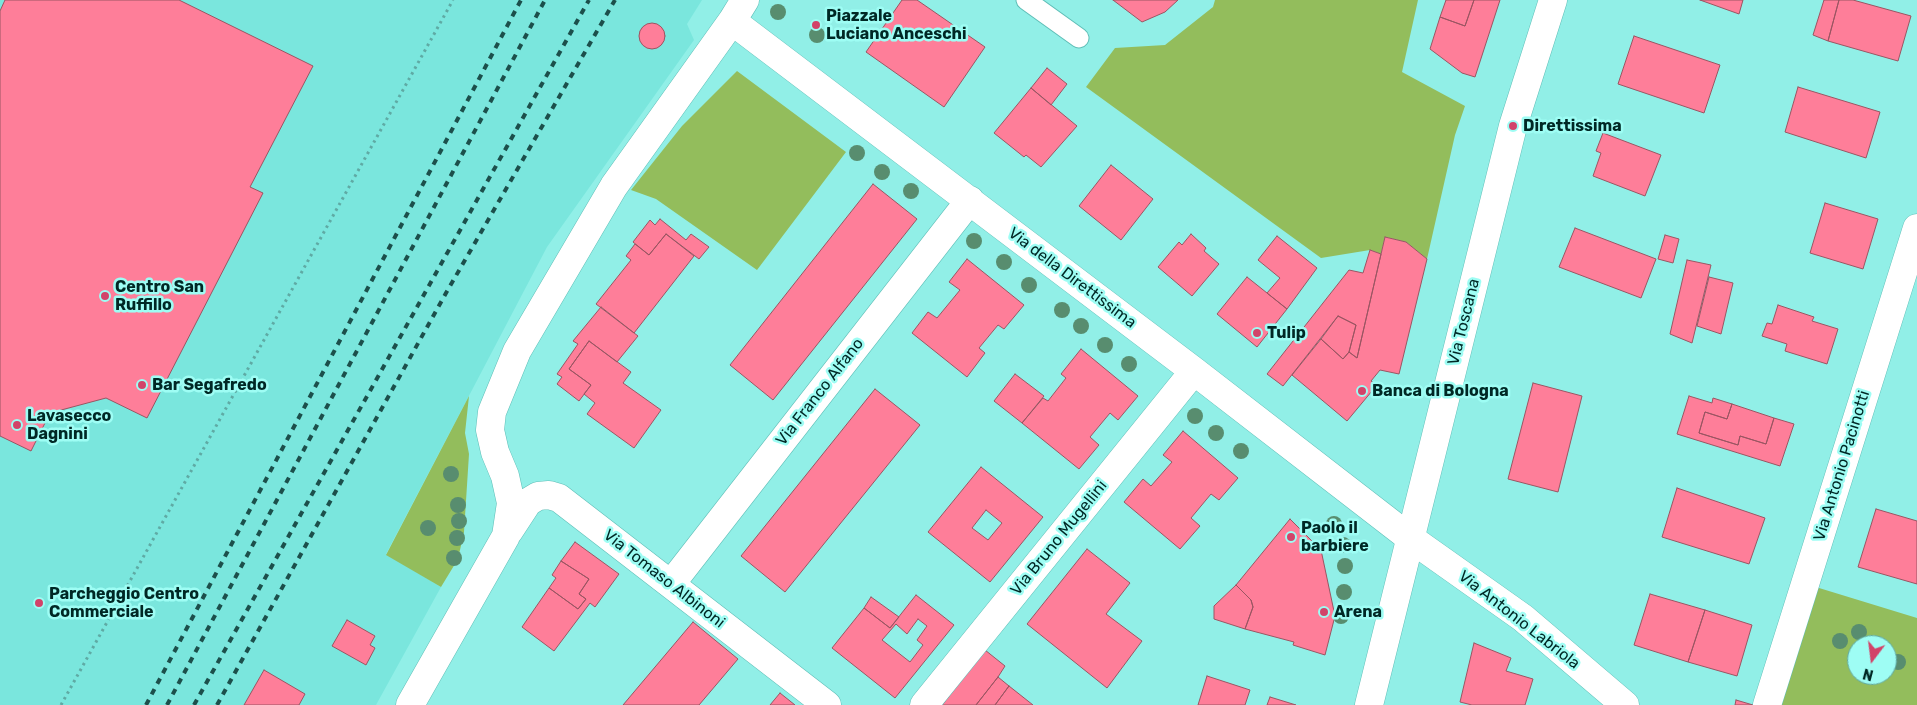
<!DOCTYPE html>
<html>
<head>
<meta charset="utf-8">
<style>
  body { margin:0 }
  #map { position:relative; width:1917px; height:705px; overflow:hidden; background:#91efe7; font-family:Rubik,sans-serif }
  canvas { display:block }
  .north { position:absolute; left:1847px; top:635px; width:50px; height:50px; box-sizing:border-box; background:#9efdf4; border:1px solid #5fa8a1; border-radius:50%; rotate:195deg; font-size:14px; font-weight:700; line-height:20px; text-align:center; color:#002825 }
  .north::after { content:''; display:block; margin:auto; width:18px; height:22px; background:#d24369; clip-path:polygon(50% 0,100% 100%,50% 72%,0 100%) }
</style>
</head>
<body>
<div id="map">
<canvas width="1917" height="705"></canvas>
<div class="north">N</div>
</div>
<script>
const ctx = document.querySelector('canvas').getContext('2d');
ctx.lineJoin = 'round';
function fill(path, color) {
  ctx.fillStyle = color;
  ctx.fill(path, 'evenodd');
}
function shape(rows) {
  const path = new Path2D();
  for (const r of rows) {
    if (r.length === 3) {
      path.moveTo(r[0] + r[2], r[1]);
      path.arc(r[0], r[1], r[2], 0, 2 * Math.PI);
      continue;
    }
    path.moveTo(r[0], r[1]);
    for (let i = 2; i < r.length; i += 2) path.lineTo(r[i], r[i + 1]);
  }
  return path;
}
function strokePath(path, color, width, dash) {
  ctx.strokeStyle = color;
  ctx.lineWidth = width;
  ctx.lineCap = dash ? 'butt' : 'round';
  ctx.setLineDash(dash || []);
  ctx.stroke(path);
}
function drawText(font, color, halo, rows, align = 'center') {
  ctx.font = font + ' Rubik,sans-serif';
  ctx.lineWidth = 5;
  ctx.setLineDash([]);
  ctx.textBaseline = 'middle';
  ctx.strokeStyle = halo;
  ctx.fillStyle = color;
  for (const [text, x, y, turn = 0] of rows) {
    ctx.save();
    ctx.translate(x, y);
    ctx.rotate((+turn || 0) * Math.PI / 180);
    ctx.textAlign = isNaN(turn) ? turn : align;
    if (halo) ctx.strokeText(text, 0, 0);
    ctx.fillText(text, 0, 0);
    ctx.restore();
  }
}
fill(shape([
  [0,0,702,0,687,24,694,40,547,247,386,554,441,587,376,705,0,705]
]), '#7ae6dd');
fill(shape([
  [1215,0,1418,0,1402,72,1465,106,1455,135,1427,259,1406,242,1385,237,1381,254,1370,250,1321,258,1086,87,1115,48,1165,45,1213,7],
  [737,71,846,152,757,270,656,199,631,190,682,126],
  [469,396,465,433,469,454,464,532,458,559,441,587,386,555],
  [1806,584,1917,618,1917,705,1767,705],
  [1857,645,1887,645,1887,675,1857,675]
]), '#93bd5c');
const building = shape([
  [5,0,179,0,313,66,250,187,263,193,147,418,106,398,50,413,31,451,0,436,0,11,5,0],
  [902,0,917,0,985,47,944,107,866,52,902,0],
  [1113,0,1178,0,1165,12,1142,22,1113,0],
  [1446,0,1474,0,1465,26,1440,17,1446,0],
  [1474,0,1500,0,1475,77,1462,73,1430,49,1440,17,1465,26,1474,0],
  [1700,0,1743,0,1739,14,1700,0],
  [1824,0,1839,0,1828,41,1813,35,1824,0],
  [1839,0,1853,0,1911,16,1898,61,1828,41,1839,0],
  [652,36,13],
  [1634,36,1720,65,1704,113,1618,84,1634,36],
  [1047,68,1067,84,1051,105,1031,88,1047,68],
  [1798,87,1880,112,1866,158,1785,132,1798,87],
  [1031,88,1077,126,1041,167,1026,155,1024,157,994,133,1031,88],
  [1603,133,1661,155,1645,196,1593,176,1601,153,1596,151,1603,133],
  [1111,165,1153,199,1121,240,1079,206,1111,165],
  [873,184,917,219,773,400,730,365,873,184],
  [1825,203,1878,219,1863,269,1810,253,1825,203],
  [660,219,686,240,691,234,709,247,699,259,666,234,649,255,633,242,650,220,655,225,660,219],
  [1575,228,1656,259,1641,298,1559,267,1575,228],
  [666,234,694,256,634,333,596,304,631,260,626,256,635,244,649,255,666,234],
  [1191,234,1206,248,1204,251,1219,264,1192,296,1158,267,1179,242,1182,245,1191,234],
  [1665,235,1679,239,1673,263,1658,259,1665,235],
  [1277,236,1317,268,1287,309,1267,293,1280,278,1258,260,1277,236],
  [1385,237,1406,242,1427,259,1399,374,1380,370,1371,381,1377,385,1347,421,1292,375,1321,339,1343,359,1349,352,1357,358,1385,237],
  [1370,250,1381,254,1357,358,1349,352,1356,325,1338,316,1283,386,1267,374,1349,270,1363,273,1370,250],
  [967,259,1024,305,1004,329,998,325,979,348,985,353,967,377,912,333,928,312,937,318,960,290,949,282,967,259],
  [1687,260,1711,265,1692,343,1670,334,1687,260],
  [1247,277,1287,309,1257,347,1217,314,1247,277],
  [1709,277,1733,283,1721,334,1697,326,1709,277],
  [1778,305,1814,317,1812,321,1838,329,1827,364,1785,351,1787,344,1762,336,1767,323,1772,324,1778,305],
  [601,307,638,336,617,362,589,341,569,369,591,385,579,401,557,384,562,377,557,374,578,344,573,341,601,307],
  [1338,316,1356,325,1349,352,1343,359,1321,339,1338,316],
  [589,341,631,372,623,383,661,410,634,448,587,414,595,403,584,394,591,385,569,369,589,341],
  [1081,349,1138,396,1118,420,1110,413,1090,437,1099,445,1079,469,1022,423,1043,398,1048,401,1066,378,1061,374,1081,349],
  [1015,374,1044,396,1022,423,994,401,1015,374],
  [1533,383,1582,396,1558,492,1508,479,1533,383],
  [875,389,920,425,785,592,741,556,875,389],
  [1689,396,1712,403,1713,398,1732,404,1727,419,1705,412,1699,433,1738,445,1740,436,1766,444,1774,418,1794,424,1780,466,1677,434,1689,396],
  [1732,404,1774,418,1766,444,1740,436,1738,445,1699,433,1705,412,1727,419,1732,404],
  [1183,431,1238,478,1219,500,1211,494,1191,518,1200,526,1180,549,1124,502,1143,479,1151,486,1172,462,1163,455,1183,431],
  [981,467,1043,517,990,582,928,532,981,467],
  [1677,488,1765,518,1749,564,1662,537,1677,488],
  [1876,509,1917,521,1917,584,1858,567,1876,509],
  [986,510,1002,523,988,540,972,528,986,510],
  [1290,519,1321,550,1335,616,1325,655,1293,645,1294,642,1245,629,1253,607,1251,600,1236,585,1290,519],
  [575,542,619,574,595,607,590,603,554,651,522,627,549,588,578,609,586,599,579,594,589,579,561,561,575,542],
  [1087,549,1130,583,1106,614,1142,641,1107,688,1027,624,1087,549],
  [561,561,589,579,579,594,586,599,578,609,549,588,556,578,552,575,561,561],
  [1236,585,1251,600,1253,607,1245,629,1214,619,1214,606,1236,585],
  [1650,594,1705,610,1688,662,1634,645,1650,594],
  [916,595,954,625,895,698,832,648,864,608,890,628,916,595],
  [871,597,899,617,890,628,864,608,871,597],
  [1705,610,1752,625,1737,676,1688,662,1705,610],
  [918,619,927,626,917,640,923,645,910,662,882,640,896,624,907,634,918,619],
  [347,620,375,636,370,645,375,648,366,665,332,646,347,620],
  [693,622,738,659,699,705,623,705,693,622],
  [1474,643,1511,658,1506,671,1533,679,1525,705,1472,705,1460,702,1474,643],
  [985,650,1005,666,998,677,976,705,942,705,985,650],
  [264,670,305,694,299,705,244,705,264,670],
  [1207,676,1250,690,1245,705,1198,705,1207,676],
  [998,677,1009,686,995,705,976,705,998,677],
  [1009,686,1033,705,995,705,1009,686],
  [780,693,795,705,770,705,780,693],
  [1270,697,1296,705,1267,705,1270,697],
  [1736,700,1753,705,1735,705,1736,700]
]);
fill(building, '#fe7e99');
strokePath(building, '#9a5562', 1);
const service = shape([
  [1026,0,1079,38]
]);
const minor = shape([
  [732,21,1194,371,1410,538,1523,618,1625,705],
  [509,531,528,502,538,496,549,495,559,498,827,705],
  [671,584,970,200],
  [410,705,506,536,511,503,505,476,495,452,490,430,492,412,517,351,614,186,732,21,745,0],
  [924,705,1194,371],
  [1767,705,1917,228]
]);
const primary = shape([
  [1369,705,1513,126,1553,0]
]);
strokePath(service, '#5fbeb7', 21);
strokePath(minor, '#5fbeb7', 29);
strokePath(primary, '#5fbeb7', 29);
strokePath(shape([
  [61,705,453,0]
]), '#5faaa4', 3, [2.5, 4]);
strokePath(service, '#fff', 19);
strokePath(minor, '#fff', 28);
strokePath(primary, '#fff', 28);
strokePath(shape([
  [146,705,521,0],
  [167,705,545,0],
  [194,705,589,0],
  [217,705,446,293,615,0]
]), '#1c4f4b', 4, [6, 6]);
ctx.fillStyle = '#588d6f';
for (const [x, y] of [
  [778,12],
  [817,35],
  [857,153],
  [882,172],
  [911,191],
  [974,241],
  [1004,262],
  [1029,285],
  [1062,310],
  [1081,326],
  [1105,345],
  [1129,364],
  [1195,416],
  [1216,433],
  [1241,451],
  [451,474],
  [458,505],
  [459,521],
  [1334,524],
  [428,528],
  [457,538],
  [1343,545],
  [454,558],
  [1345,566],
  [1344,592],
  [1341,616],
  [1859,632],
  [1840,641],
  [1898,662]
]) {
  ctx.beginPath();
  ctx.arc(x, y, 8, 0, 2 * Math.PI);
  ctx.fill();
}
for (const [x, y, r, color] of [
  [816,25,5,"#d24369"],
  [1513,126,5,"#d24369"],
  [105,296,5,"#d24369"],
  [1257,333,5,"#d24369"],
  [142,385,5,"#d24369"],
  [1362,391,5,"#d24369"],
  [17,425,5,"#d24369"],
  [1291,537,5,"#d24369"],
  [39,603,5,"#d24369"],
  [1324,612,5,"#d24369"]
]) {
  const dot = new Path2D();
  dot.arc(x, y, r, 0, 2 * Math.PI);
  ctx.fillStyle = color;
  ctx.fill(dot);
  strokePath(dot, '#9efdf4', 2);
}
drawText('bold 16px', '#002825', '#9efdf4', [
  ["Piazzale",826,16],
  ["Luciano Anceschi",826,34],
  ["Direttissima",1523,126],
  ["Centro San",115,287],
  ["Ruffillo",115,305],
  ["Tulip",1267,333],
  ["Bar Segafredo",152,385],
  ["Banca di Bologna",1372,391],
  ["Lavasecco",27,416],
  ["Dagnini",27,434],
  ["Paolo il",1301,528],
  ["barbiere",1301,546],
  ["Parcheggio Centro",49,594],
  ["Commerciale",49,612],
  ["Arena",1334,612]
], 'left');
drawText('16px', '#002825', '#9efdf4', [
  ["Via della Direttissima",1072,278,37],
  ["Via Toscana",1464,322,-76],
  ["Via Franco Alfano",820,392,-52],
  ["Via Antonio Pacinotti",1842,466,-73],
  ["Via Bruno Mugellini",1059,538,-51],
  ["Via Tomaso Albinoni",664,579,38],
  ["Via Antonio Labriola",1519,620,38]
]);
</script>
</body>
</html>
